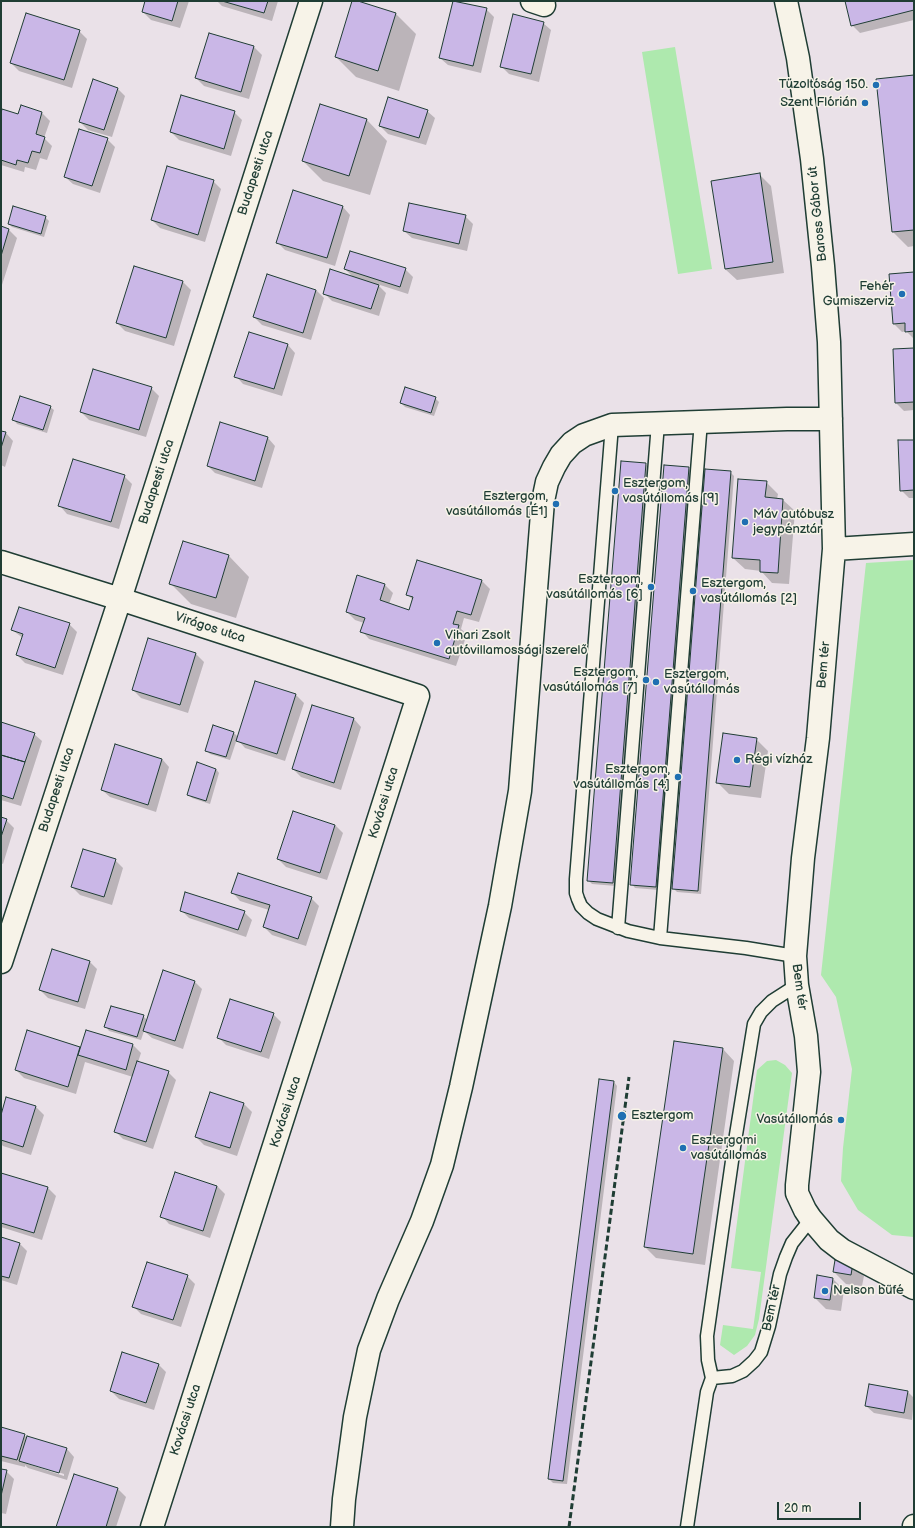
<!DOCTYPE html>
<html>
<head>
<meta charset="utf-8">
<style>
  body { margin:0 }
  #map { position:relative; width:915px; height:1528px; overflow:hidden; background:#eae1e8; font-family:"Balsamiq Sans",sans-serif }
  canvas { display:block }
  .frame { position:absolute; inset:0; border:2px solid #1f3d34; pointer-events:none }
  .scale { position:absolute; left:777px; top:1502px; width:84px; height:18px; box-sizing:border-box; border:2px solid #1f3d34; border-top:0; padding-left:5px; font-size:12px; line-height:14px; white-space:nowrap; color:#1f3d34; -webkit-text-stroke:3px #f7f3e8; paint-order:stroke }
</style>
</head>
<body>
<div id="map">
<canvas width="915" height="1528"></canvas>
<div class="frame"></div>
<div class="scale">20 m</div>
</div>
<script>
const ctx = document.querySelector('canvas').getContext('2d');
ctx.lineJoin = 'round';
function fill(path, color) {
  ctx.fillStyle = color;
  ctx.fill(path, 'evenodd');
}
function shape(rows) {
  const path = new Path2D();
  for (const r of rows) {
    path.moveTo(r[0], r[1]);
    for (let i = 2; i < r.length; i += 2) path.lineTo(r[i], r[i + 1]);
  }
  return path;
}
function strokePath(path, color, width, dash) {
  ctx.strokeStyle = color;
  ctx.lineWidth = width;
  ctx.lineCap = dash ? 'butt' : 'round';
  ctx.setLineDash(dash || []);
  ctx.stroke(path);
}
function drawText(font, color, halo, rows, align = 'center') {
  ctx.font = font + ' "Balsamiq Sans",sans-serif';
  ctx.lineWidth = 3;
  ctx.setLineDash([]);
  ctx.textBaseline = 'middle';
  ctx.strokeStyle = halo;
  ctx.fillStyle = color;
  for (const [text, x, y, turn = 0] of rows) {
    ctx.save();
    ctx.translate(x, y);
    ctx.rotate((+turn || 0) * Math.PI / 180);
    ctx.textAlign = isNaN(turn) ? turn : align;
    if (halo) ctx.strokeText(text, 0, 0);
    ctx.fillText(text, 0, 0);
    ctx.restore();
  }
}
fill(shape([
  [675,47,712,269,678,274,642,52],
  [914,560,914,1237,892,1235,858,1210,841,1181,843,1148,852,1069,836,997,821,975,866,563],
  [776,1060,785,1065,792,1073,759,1319,755,1335,747,1346,734,1355,720,1345,723,1325,753,1329,761,1272,731,1268,757,1070,767,1061]
]), '#aee9ae');
fill(shape([
  [146,1,189,1,180,28,151,20,143,12],
  [217,1,278,1,272,21,222,6],
  [353,1,396,14,416,34,399,91,356,77,336,57],
  [846,1,914,1,914,20,860,33,852,25],
  [486,9,494,17,481,73,448,65,440,58],
  [543,23,551,30,539,82,509,74,501,66],
  [79,31,87,39,72,88,19,71,11,63],
  [210,34,254,47,262,55,249,99,204,86,196,78],
  [914,76,914,246,908,247,893,232],
  [117,88,125,96,112,137,88,130,80,122],
  [22,107,42,113,50,121,44,138,52,146,47,160,40,158,36,170,25,167,24,172,1,165,1,115,19,115],
  [427,111,435,118,426,145,388,134,380,126],
  [234,112,242,120,231,156,179,140,171,132],
  [367,120,387,141,370,195,323,181,303,161],
  [107,139,115,147,100,193,73,184,65,177],
  [759,174,771,186,784,273,737,280,725,269],
  [213,181,221,189,205,242,160,228,152,220],
  [343,207,350,215,335,266,285,250,278,243],
  [465,216,473,224,467,251,412,238,404,231],
  [45,217,49,221,44,237,12,227,9,224],
  [1,227,9,230,17,238,1,288],
  [134,267,183,282,191,290,174,346,125,331,117,323],
  [345,269,405,269,413,277,408,294,377,284,386,293,379,316,332,301,324,293,354,278],
  [914,273,914,339,906,331,902,332,894,324],
  [316,290,324,298,311,340,262,325,254,317],
  [288,345,295,353,282,396,243,384,236,376],
  [914,349,914,410,904,411,896,403],
  [151,388,159,396,146,437,89,420,81,412],
  [435,398,439,402,434,416,405,407,401,403],
  [50,407,54,410,47,433,17,424,14,420],
  [1,432,6,433,13,441,5,467,1,465],
  [268,438,275,446,262,488,215,473,208,466],
  [914,441,914,498,909,498,901,490],
  [646,464,649,468,616,886,592,884,588,880],
  [688,468,692,472,659,890,635,888,632,884],
  [730,472,734,476,701,894,677,892,673,888],
  [124,476,132,484,119,529,67,514,60,506],
  [766,482,778,494,777,499,783,500,795,511,789,584,772,583,761,571,745,569,733,558],
  [184,542,229,556,249,577,236,618,191,604,171,584],
  [418,561,482,581,490,589,479,622,464,618,461,629,467,634,456,666,369,639,362,631,364,623,355,620,347,612,358,577,385,585,393,593,389,604,410,611,413,600,407,594],
  [69,624,77,632,63,675,25,663,17,655,23,638,12,630],
  [148,640,196,654,204,662,188,713,141,698,133,690],
  [256,682,296,695,304,703,285,761,245,748,237,739,230,760,210,754,206,750,234,733,238,737],
  [354,719,361,727,341,790,301,777,293,769],
  [1,723,34,734,42,741,21,806,1,800],
  [756,739,768,751,761,798,729,794,717,782],
  [162,759,169,767,156,812,110,797,102,790],
  [216,769,219,773,210,804,192,798,188,794],
  [1,818,6,820,14,828,3,864,1,863],
  [335,825,343,833,327,880,286,867,278,859],
  [115,860,123,868,112,905,80,895,72,887],
  [233,893,311,898,319,906,306,946,272,935,264,927,269,910,240,901],
  [181,910,244,912,252,920,246,937,189,918],
  [90,962,97,969,85,1009,48,998,40,990],
  [194,981,202,989,183,1049,152,1038,144,1031,141,1040,109,1031,106,1027,143,1016,147,1020],
  [273,1014,281,1022,269,1059,226,1045,218,1037],
  [28,1031,81,1048,86,1031,133,1045,141,1053,138,1062,168,1072,176,1080,153,1149,123,1139,115,1131,133,1077,85,1062,76,1094,24,1078,16,1070],
  [675,1042,723,1049,734,1061,705,1265,656,1258,645,1247],
  [614,1082,617,1086,567,1484,553,1483,549,1479],
  [211,1093,244,1104,252,1112,237,1156,204,1145,196,1137],
  [7,1098,36,1107,44,1115,31,1155,3,1146,1,1144,1,1118],
  [176,1173,217,1186,225,1194,210,1238,169,1224,162,1216],
  [1,1174,48,1188,56,1196,42,1240,1,1227],
  [1,1238,19,1243,27,1251,17,1285,1,1280],
  [852,1264,864,1276,862,1286,846,1284,834,1272],
  [187,1276,195,1284,181,1327,141,1314,133,1306],
  [832,1278,844,1290,841,1311,826,1309,815,1298],
  [159,1365,166,1372,154,1410,119,1399,111,1391],
  [908,1392,914,1398,912,1420,874,1413,866,1406],
  [1,1428,24,1435,27,1438,67,1449,74,1457,67,1480,28,1468,25,1465,25,1467,1,1461],
  [28,1462,64,1474,64,1476,28,1464],
  [1,1470,6,1471,14,1479,6,1514,1,1513],
  [74,1475,118,1489,126,1497,116,1527,57,1527]
]), '#0003');
const building = shape([
  [145,1,178,1,172,21,142,12,145,1],
  [222,1,268,1,264,13,222,1],
  [352,1,358,1,396,13,378,71,335,57,352,1],
  [453,1,487,8,473,66,439,58,453,1],
  [845,1,914,1,914,10,851,26,845,1],
  [26,13,80,30,64,80,10,63,26,13],
  [513,14,544,22,531,74,500,67,513,14],
  [209,33,254,46,241,92,195,78,209,33],
  [914,75,914,230,892,232,876,79,914,75],
  [93,79,118,88,104,130,79,122,93,79],
  [181,95,235,111,224,149,170,132,181,95],
  [388,97,428,110,419,138,379,126,388,97],
  [320,104,367,119,349,176,302,161,320,104],
  [21,105,42,112,36,134,45,137,40,153,32,151,28,163,17,160,16,165,1,160,1,113,2,109,18,114,21,105],
  [79,129,108,138,92,186,64,177,79,129],
  [167,166,214,180,198,235,151,220,167,166],
  [760,173,773,262,725,269,711,181,760,173],
  [293,190,343,206,327,258,276,243,293,190],
  [409,203,466,215,459,244,403,231,409,203],
  [13,206,46,216,41,234,8,224,13,206],
  [1,226,9,229,1,256,1,226],
  [350,251,406,268,400,287,344,269,350,251],
  [134,266,183,281,166,338,116,323,134,266],
  [330,269,379,285,371,309,323,294,330,269],
  [914,272,914,331,905,332,905,323,893,324,889,274,914,272],
  [267,274,316,290,303,333,253,317,267,274],
  [249,332,288,344,274,389,234,377,249,332],
  [914,348,914,402,895,403,893,349,914,348],
  [93,369,152,387,139,430,80,412,93,369],
  [405,387,436,397,431,413,400,403,405,387],
  [20,396,51,406,43,430,12,420,20,396],
  [220,422,268,437,255,481,207,466,220,422],
  [1,431,6,432,1,448,1,431],
  [898,440,914,440,914,490,900,491,898,440],
  [73,459,125,475,111,522,58,506,73,459],
  [621,461,646,463,613,883,587,881,621,461],
  [664,465,689,467,656,887,630,885,664,465],
  [705,469,731,471,698,891,672,889,705,469],
  [738,479,767,481,765,497,783,499,778,573,760,572,760,560,732,558,738,479],
  [183,541,229,555,216,598,169,584,183,541],
  [417,560,482,580,471,615,457,611,453,624,459,625,449,659,360,632,365,618,346,612,357,575,385,584,380,600,409,610,413,597,406,595,417,560],
  [19,607,70,623,55,668,16,655,23,634,11,630,19,607],
  [148,638,196,653,180,705,132,690,148,638],
  [255,681,296,694,277,754,236,741,255,681],
  [312,705,354,718,334,783,292,769,312,705],
  [1,722,35,733,25,762,1,755,1,722],
  [213,725,234,732,226,757,205,751,213,725],
  [723,733,757,738,750,787,716,783,723,733],
  [115,744,162,759,148,805,101,790,115,744],
  [1,755,25,762,13,799,1,795,1,755],
  [197,762,216,769,206,801,187,795,197,762],
  [293,811,335,825,320,873,277,859,293,811],
  [1,817,7,819,1,837,1,817],
  [83,849,116,859,104,897,71,887,83,849],
  [238,873,312,897,298,939,263,927,270,905,231,893,238,873],
  [185,892,245,911,238,930,180,911,185,892],
  [52,949,90,961,78,1002,39,990,52,949],
  [163,970,195,981,175,1041,143,1031,163,970],
  [230,999,274,1013,261,1052,217,1038,230,999],
  [111,1006,144,1015,137,1037,104,1027,111,1006],
  [27,1030,80,1047,68,1087,15,1070,27,1030],
  [86,1030,133,1044,126,1070,78,1055,86,1030],
  [674,1041,723,1048,693,1254,644,1247,674,1041],
  [137,1061,169,1071,146,1142,114,1132,137,1061],
  [599,1079,614,1081,563,1481,548,1479,599,1079],
  [210,1092,244,1103,230,1148,195,1137,210,1092],
  [6,1097,36,1106,23,1147,1,1140,1,1115,6,1097],
  [175,1172,217,1186,203,1231,160,1217,175,1172],
  [1,1173,48,1187,34,1233,1,1223,1,1173],
  [1,1237,20,1243,9,1278,1,1276,1,1237],
  [835,1260,853,1263,851,1275,833,1272,835,1260],
  [147,1262,188,1275,173,1320,132,1307,147,1262],
  [817,1275,833,1278,830,1300,814,1298,817,1275],
  [122,1352,159,1364,146,1403,110,1391,122,1352],
  [869,1384,908,1391,904,1413,865,1406,869,1384],
  [1,1427,25,1434,17,1460,1,1456,1,1427],
  [27,1436,67,1448,59,1473,19,1461,27,1436],
  [1,1469,7,1470,1,1496,1,1469],
  [74,1474,118,1488,106,1527,56,1527,74,1474]
]);
fill(building, '#cab7e7');
strokePath(building, '#1f3d34', 1);
const lane = shape([
  [612,425,576,879,576,893,578,899,581,906,588,913,597,919,628,931,660,938,746,948,795,956],
  [618,928,658,423],
  [660,938,701,421],
  [712,1378,732,1376,743,1371,754,1361,761,1352,769,1326,780,1274,786,1257,792,1243,811,1219],
  [687,1527,707,1392,712,1378,708,1360,707,1336,734,1147,754,1024,761,1012,772,1001,797,985]
]);
const street = shape([
  [532,1,544,5],
  [786,1,798,58,812,159,823,266,829,342,834,549,818,738,803,858,795,956,797,985,806,1036,809,1072,797,1185,797,1193,805,1210,811,1219,829,1240,842,1250,914,1288],
  [834,549,914,544],
  [1,562,120,599,418,696,152,1527],
  [1,962,120,599,311,1],
  [342,1527,344,1499,355,1417,369,1350,388,1299,422,1221,442,1165,461,1087,500,906,520,791,543,501,547,482,554,467,561,455,572,443,584,435,612,425,787,419,831,419],
  [914,1527,914,1526]
]);
strokePath(lane, '#1f3d34', 15);
strokePath(street, '#1f3d34', 25);
strokePath(lane, '#f7f3e8', 12);
strokePath(street, '#f7f3e8', 22);
strokePath(shape([
  [569,1527,629,1077]
]), '#1f3d34', 3, [6, 3]);
for (const [x, y, r, color] of [
  [876,85,4,"#1f6fb2"],
  [865,103,4,"#1f6fb2"],
  [902,294,4,"#1f6fb2"],
  [615,491,4,"#1f6fb2"],
  [556,504,4,"#1f6fb2"],
  [745,522,4,"#1f6fb2"],
  [651,587,4,"#1f6fb2"],
  [693,591,4,"#1f6fb2"],
  [437,643,4,"#1f6fb2"],
  [646,680,4,"#1f6fb2"],
  [656,682,4,"#1f6fb2"],
  [737,760,4,"#1f6fb2"],
  [678,777,4,"#1f6fb2"],
  [622,1116,5,"#1f6fb2"],
  [841,1120,4,"#1f6fb2"],
  [683,1148,4,"#1f6fb2"],
  [825,1291,4,"#1f6fb2"]
]) {
  const dot = new Path2D();
  dot.arc(x, y, r, 0, 2 * Math.PI);
  ctx.fillStyle = color;
  ctx.fill(dot);
  strokePath(dot, '#f7f3e8', 1.5);
}
drawText('13px', '#1f3d34', '#f7f3e8', [
  ["Tűzoltóság 150.",868,85,"right"],
  ["Szent Flórián",857,103,"right"],
  ["Fehér",894,287,"right"],
  ["Gumiszerviz",894,302,"right"],
  ["Esztergom,",623,484],
  ["vasútállomás [9]",623,499],
  ["Esztergom,",548,497,"right"],
  ["vasútállomás [É1]",548,512,"right"],
  ["Máv autóbusz",753,515],
  ["jegypénztár",753,530],
  ["Esztergom,",643,580,"right"],
  ["vasútállomás [6]",643,595,"right"],
  ["Esztergom,",701,584],
  ["vasútállomás [2]",701,599],
  ["Vihari Zsolt",445,636],
  ["autóvillamossági szerelő",445,651],
  ["Esztergom,",638,673,"right"],
  ["vasútállomás [7]",638,688,"right"],
  ["Esztergom,",664,675],
  ["vasútállomás",664,690],
  ["Régi vízház",745,760],
  ["Esztergom,",670,770,"right"],
  ["vasútállomás [4]",670,785,"right"],
  ["Esztergom",631,1116],
  ["Vasútállomás",833,1120,"right"],
  ["Esztergomi",691,1141],
  ["vasútállomás",691,1156],
  ["Nelson büfé",833,1291]
], 'left');
drawText('13px', '#1f3d34', '#f7f3e8', [
  ["Budapesti utca",256,173,-72],
  ["Baross Gábor út",818,214,-96],
  ["Budapesti utca",157,482,-72],
  ["Virágos utca",210,628,18],
  ["Bem tér",824,665,-85],
  ["Budapesti utca",57,790,-72],
  ["Kovácsi utca",384,803,-73],
  ["Bem tér",799,987,82],
  ["Kovácsi utca",286,1112,-72],
  ["Bem tér",772,1308,-78],
  ["Kovácsi utca",186,1420,-72]
]);
</script>
</body>
</html>
